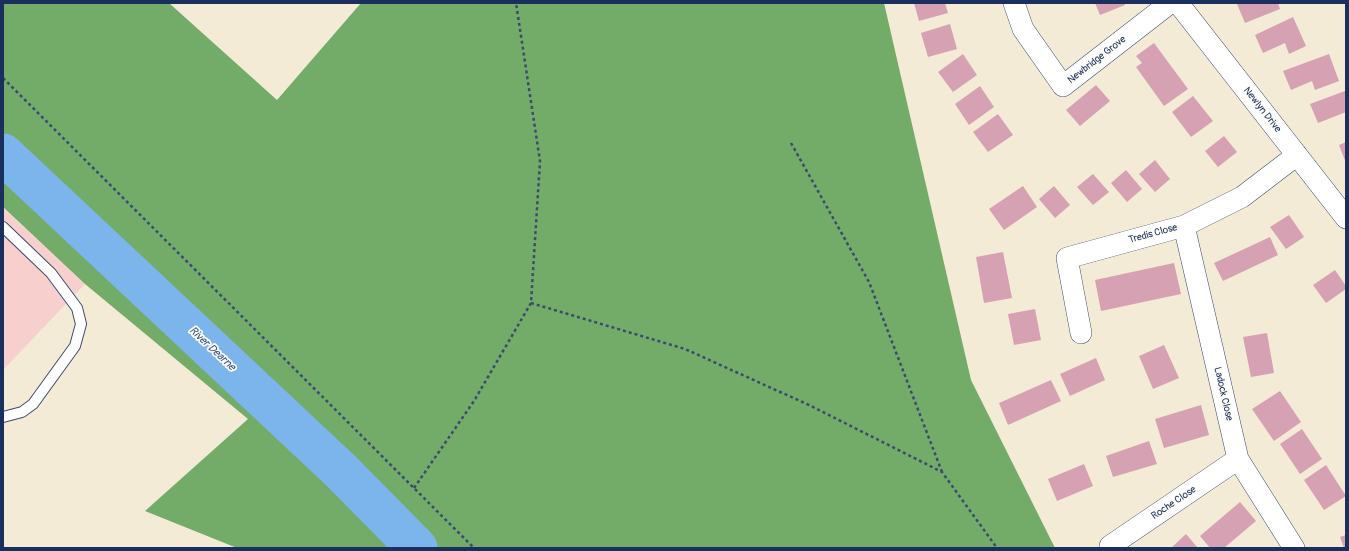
<!DOCTYPE html>
<html>
<head>
<meta charset="utf-8">
<style>
  body { margin:0 }
  #map { position:relative; width:1349px; height:551px; overflow:hidden; background:#f3ebd5; font-family:Pangolin,sans-serif }
  canvas { display:block }
  .frame { position:absolute; inset:0; border:4px solid #1b2f5e; pointer-events:none }
</style>
</head>
<body>
<div id="map">
<canvas width="1349" height="551"></canvas>
<div class="frame"></div>
</div>
<script>
const ctx = document.querySelector('canvas').getContext('2d');
ctx.lineJoin = 'round';
function fill(path, color) {
  ctx.fillStyle = color;
  ctx.fill(path, 'evenodd');
}
function shape(rows) {
  const path = new Path2D();
  for (const r of rows) {
    path.moveTo(r[0], r[1]);
    for (let i = 2; i < r.length; i += 2) path.lineTo(r[i], r[i + 1]);
  }
  return path;
}
function strokePath(path, color, width, dash) {
  ctx.strokeStyle = color;
  ctx.lineWidth = width;
  ctx.lineCap = dash ? 'butt' : 'round';
  ctx.setLineDash(dash || []);
  ctx.stroke(path);
}
function drawText(font, color, halo, rows, align = 'center') {
  ctx.font = font + ' Pangolin,sans-serif';
  ctx.lineWidth = 3.5;
  ctx.setLineDash([]);
  ctx.textBaseline = 'middle';
  ctx.strokeStyle = halo;
  ctx.fillStyle = color;
  for (const [text, x, y, turn = 0] of rows) {
    ctx.save();
    ctx.translate(x, y);
    ctx.rotate((+turn || 0) * Math.PI / 180);
    ctx.textAlign = isNaN(turn) ? turn : align;
    if (halo) ctx.strokeText(text, 0, 0);
    ctx.fillText(text, 0, 0);
    ctx.restore();
  }
}
fill(shape([
  [3,208,85,284,3,370]
]), '#f7d0ce');
fill(shape([
  [3,3,169,3,277,100,361,3,884,3,971,380,1055,548,237,548,145,511,248,419,85,284,3,207]
]), '#73ab69');
strokePath(shape([
  [3,154,341,471,417,548]
]), '#7cb5ec', 41);
fill(shape([
  [914,3,945,3,948,13,919,21],
  [1095,3,1124,3,1125,5,1100,15],
  [1240,3,1278,3,1280,9,1245,23,1237,4],
  [1293,17,1306,46,1289,54,1285,43,1263,53,1255,35],
  [950,24,957,49,928,57,921,33],
  [1154,43,1188,89,1164,106,1136,67,1142,63,1136,56],
  [963,54,977,75,953,92,938,72],
  [1329,54,1339,81,1315,90,1312,81,1291,90,1283,71],
  [1096,85,1110,101,1080,126,1066,110],
  [980,86,994,107,969,125,955,104],
  [1345,91,1346,112,1318,123,1310,104],
  [1193,96,1213,121,1191,137,1172,112],
  [998,114,1013,135,988,152,973,132],
  [1224,136,1237,152,1218,167,1205,151],
  [1346,142,1346,163,1339,145],
  [1155,160,1170,179,1155,192,1139,174],
  [1126,170,1142,189,1127,202,1111,183],
  [1093,174,1109,192,1093,205,1077,187],
  [1023,186,1037,207,1004,230,989,209],
  [1054,186,1070,205,1055,218,1039,199],
  [1289,215,1304,237,1286,249,1270,227],
  [1270,237,1278,255,1223,281,1214,263],
  [1003,252,1012,298,984,303,976,257],
  [1174,263,1181,294,1101,311,1095,280],
  [1335,270,1346,286,1346,289,1326,303,1313,285],
  [1035,309,1041,340,1014,345,1008,314],
  [1267,333,1274,373,1251,377,1243,337],
  [1164,345,1179,378,1153,389,1139,356],
  [1096,358,1105,380,1070,396,1060,374],
  [1051,380,1061,401,1008,425,999,403],
  [1280,391,1301,422,1274,441,1252,409],
  [1201,405,1209,435,1164,448,1155,419],
  [1302,429,1322,459,1300,474,1280,444],
  [1149,441,1157,464,1113,477,1106,456],
  [1084,464,1093,486,1057,501,1048,479],
  [1326,465,1346,496,1324,510,1304,480],
  [1240,502,1256,521,1224,548,1210,548,1200,536],
  [1186,534,1198,548,1171,548],
  [1346,535,1346,548,1344,548,1340,537]
]), '#d6a1b2');
const service = shape([
  [3,227,51,273,77,308,81,324,75,346,33,404,22,412,3,417]
]);
const minor = shape([
  [1014,3,1023,29,1063,86,1170,3],
  [1178,3,1346,218],
  [1184,226,1238,459,1294,548],
  [1081,333,1067,258,1184,226,1242,197,1297,155],
  [1110,546,1238,459]
]);
strokePath(service, '#3b4b70', 12);
strokePath(minor, '#3b4b70', 22);
strokePath(shape([
  [3,78,474,548],
  [791,143,869,282,942,472],
  [531,303,685,349,809,405,942,472,997,548],
  [414,488,474,401,531,303,540,161,516,3]
]), '#3b4b70', 2.5, [3, 3]);
strokePath(service, '#fff', 10);
strokePath(minor, '#fff', 21);
drawText('10px', '#1b2f5e', '#fdfcf7', [
  ["Newbridge Grove",1097,60,-38],
  ["Newlyn Drive",1262,110,52],
  ["Tredis Close",1153,234,-15],
  ["Ladock Close",1223,394,77],
  ["Roche Close",1174,503,-34]
]);
drawText('italic 11px', '#385789', '#fdfcf7', [
  ["River Dearne",212,349,43]
]);
</script>
</body>
</html>
